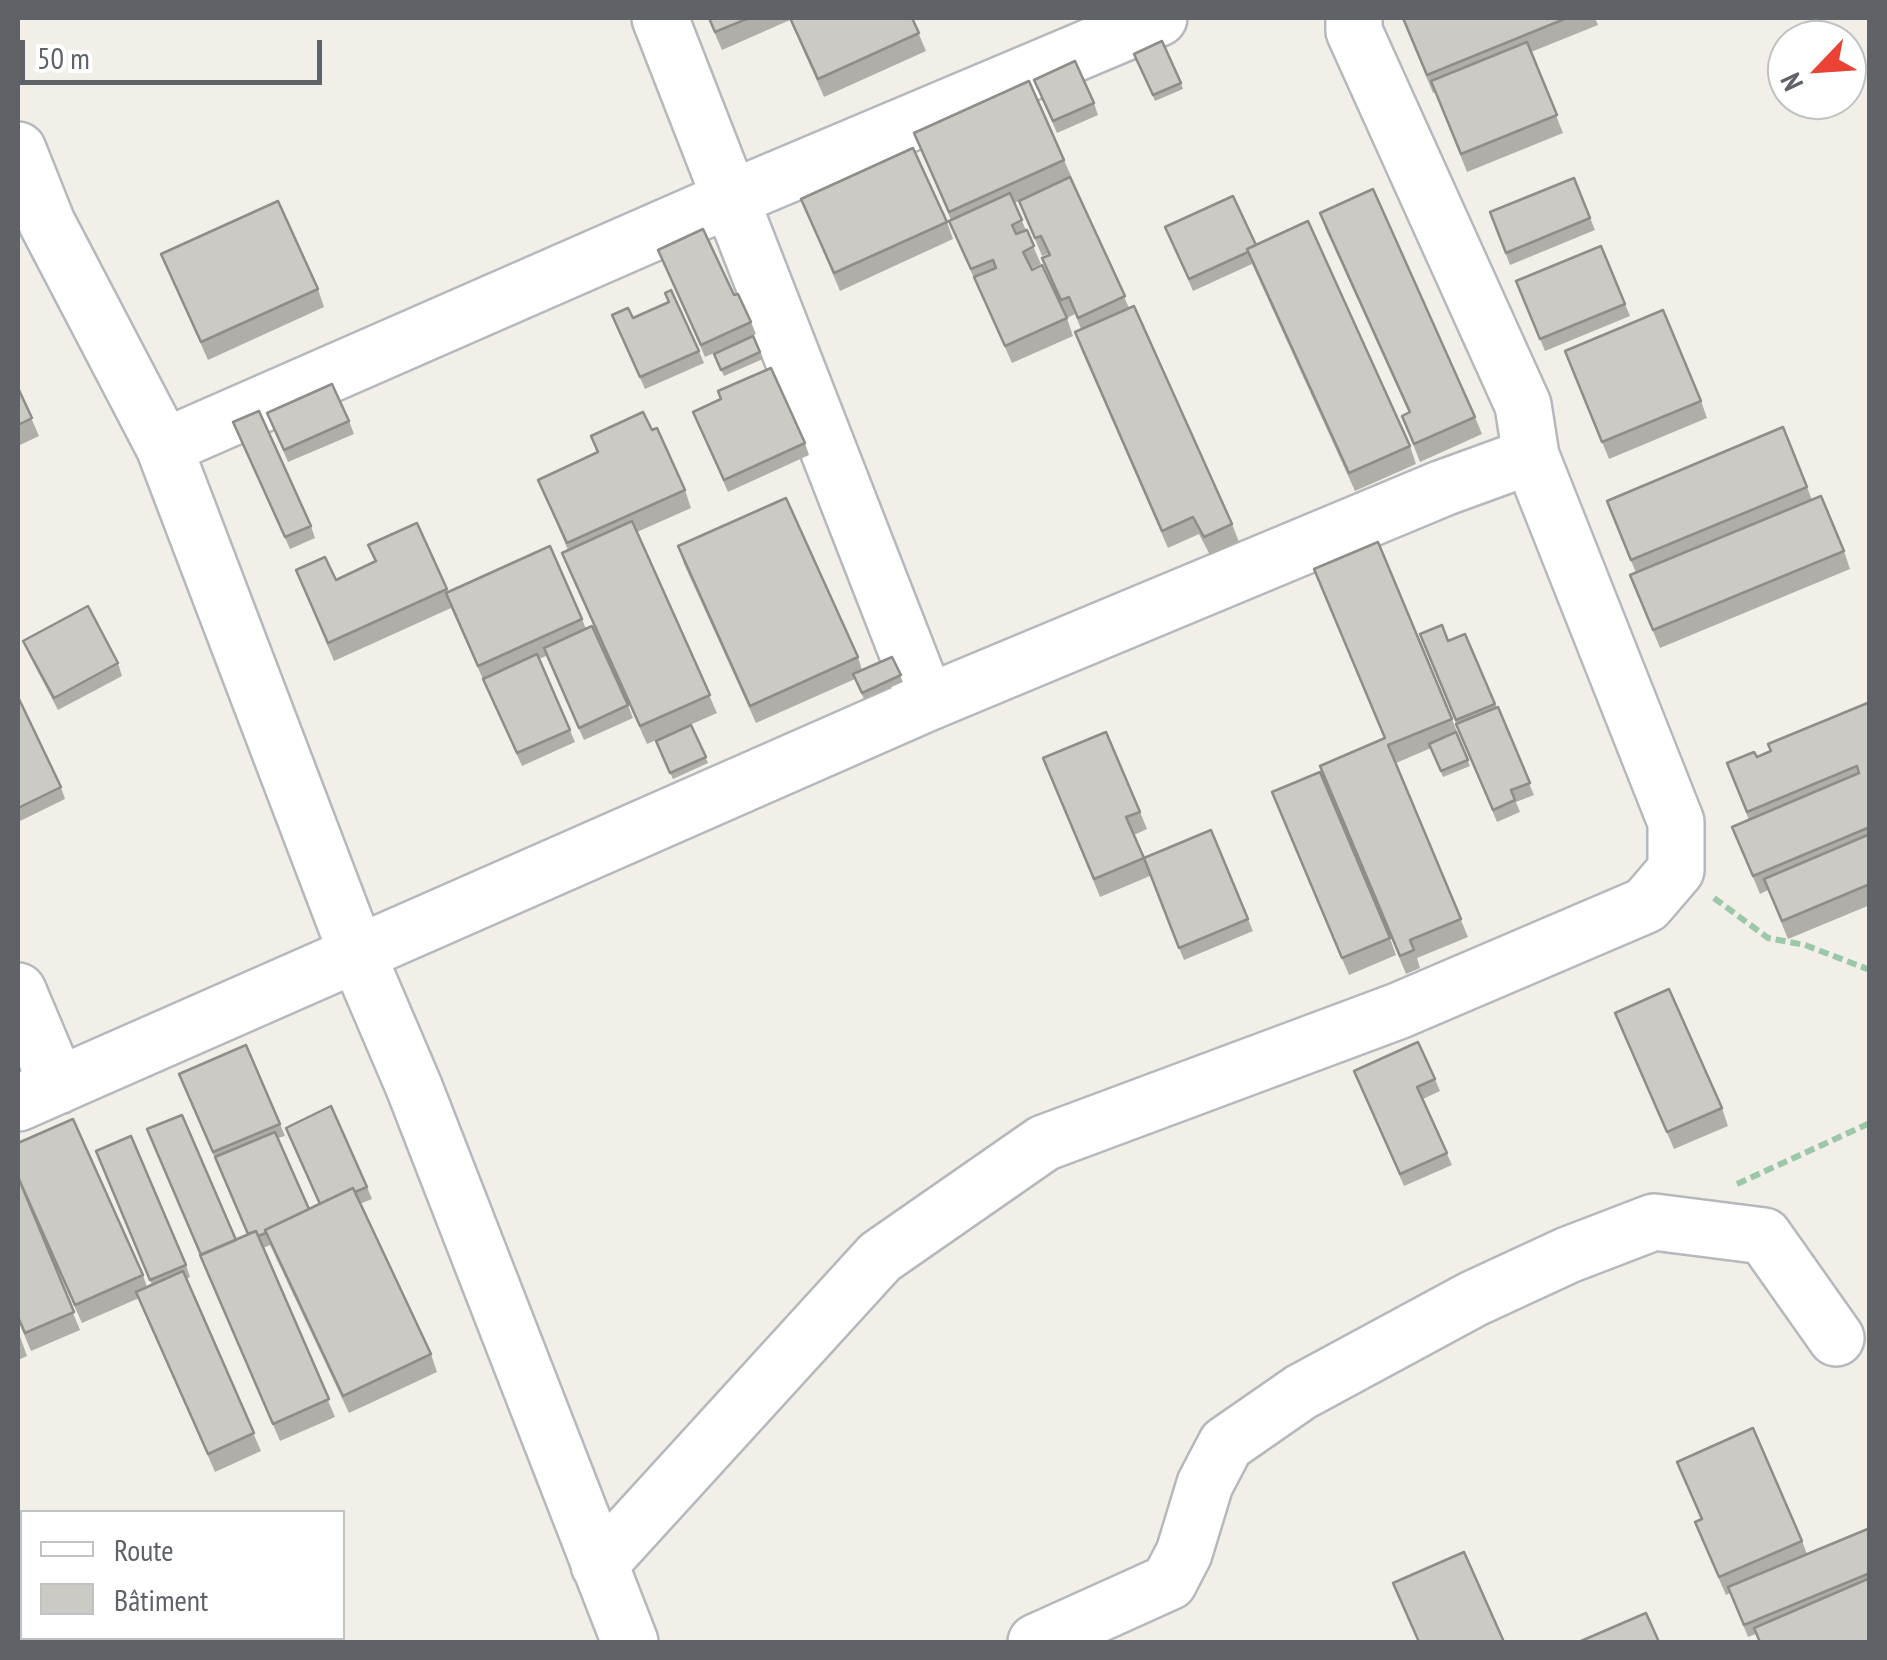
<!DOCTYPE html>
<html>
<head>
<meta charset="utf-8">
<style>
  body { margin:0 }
  #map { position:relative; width:1887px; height:1660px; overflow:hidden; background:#f1efe8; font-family:"PT Sans Narrow",sans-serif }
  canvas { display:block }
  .frame { position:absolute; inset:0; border:20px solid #5f6368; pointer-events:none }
  .legend { position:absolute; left:20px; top:1510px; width:325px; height:130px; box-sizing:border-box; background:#fff; border:2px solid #bfc1c3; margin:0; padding:12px 18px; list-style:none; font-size:30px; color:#5f6368 }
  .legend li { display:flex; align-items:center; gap:20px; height:50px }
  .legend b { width:50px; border:2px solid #bfc1c3 }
  .north { position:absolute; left:1767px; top:20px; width:100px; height:100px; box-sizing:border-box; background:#fff; border:2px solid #bfc1c3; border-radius:50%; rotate:245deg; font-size:28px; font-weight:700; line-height:40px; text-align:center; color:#5f6368 }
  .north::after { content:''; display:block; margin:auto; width:35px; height:45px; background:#ea4335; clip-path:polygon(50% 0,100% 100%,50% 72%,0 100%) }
  .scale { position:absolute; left:20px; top:40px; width:302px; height:45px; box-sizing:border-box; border:5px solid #5f6368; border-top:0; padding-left:12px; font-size:30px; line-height:35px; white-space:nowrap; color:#5f6368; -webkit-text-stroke:8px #fff; paint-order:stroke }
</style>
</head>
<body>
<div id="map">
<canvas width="1887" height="1660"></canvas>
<div class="frame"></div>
<ul class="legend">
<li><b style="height:12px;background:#fff"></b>Route</li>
<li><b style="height:28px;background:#cccac5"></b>Bâtiment</li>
</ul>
<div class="north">N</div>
<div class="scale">50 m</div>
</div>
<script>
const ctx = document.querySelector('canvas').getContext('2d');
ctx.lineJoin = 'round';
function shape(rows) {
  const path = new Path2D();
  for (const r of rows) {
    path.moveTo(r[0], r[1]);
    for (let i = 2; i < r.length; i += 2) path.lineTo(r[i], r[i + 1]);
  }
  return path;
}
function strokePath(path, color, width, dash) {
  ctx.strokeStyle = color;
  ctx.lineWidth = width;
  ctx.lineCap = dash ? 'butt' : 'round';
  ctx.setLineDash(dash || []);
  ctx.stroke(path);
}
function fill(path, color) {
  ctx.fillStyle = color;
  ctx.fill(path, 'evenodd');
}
const minor = shape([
  [660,18,927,703],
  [18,150,47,223,164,447,358,956,414,1087,630,1642],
  [164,447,730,199,1159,18],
  [18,991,58,1086],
  [18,1103,927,703,1443,488,1531,456,1523,405,1354,31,1354,18],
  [599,1565,880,1257,1044,1143,1398,1011,1646,905,1676,870,1676,822,1531,456],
  [1036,1642,1169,1582,1184,1553,1205,1484,1226,1444,1301,1392,1473,1299,1568,1255,1654,1222,1764,1236,1836,1338]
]);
strokePath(minor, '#b5b8bc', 60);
strokePath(shape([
  [1714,898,1768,938,1805,945,1870,970],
  [1737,1184,1870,1123]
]), '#9cc7a9', 6, [10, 5]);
strokePath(minor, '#fff', 55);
fill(shape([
  [708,18,912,18,926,51,824,97,790,20,722,50],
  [1402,18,1595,18,1598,25,1531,52,1563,133,1467,172,1435,92,1433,93],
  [1134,54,1181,83,1183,89,1155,101],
  [1034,80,1094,103,1098,115,1057,133],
  [914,133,1064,160,1129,308,1232,524,1239,542,1210,555,1199,534,1168,548,1081,349,1075,332,1081,329,1075,314,1067,318,1042,258,1048,255,1048,254,1042,256,1019,201,1014,203,1041,264,1031,269,1067,318,1073,336,1012,363,956,238,949,221,951,220],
  [1574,178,1595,230,1510,265,1490,212],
  [801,199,947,222,953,239,840,291],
  [1320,213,1475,417,1482,434,1420,462,1402,416,1409,413,1326,230],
  [1165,227,1256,245,1410,446,1416,464,1355,491,1252,264,1193,291],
  [1601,246,1630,316,1545,351,1516,281],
  [658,250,734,295,751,322,756,334,705,357],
  [161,254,318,289,324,307,208,360],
  [665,293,699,351,704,363,645,389,612,315,633,318,668,302],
  [753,336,763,359,724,376,714,354],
  [1572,369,1701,401,1707,418,1609,459],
  [18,388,39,436,18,446],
  [721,399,805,443,809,455,728,492,693,412],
  [267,413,349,421,354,434,288,462],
  [233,422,311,526,315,538,290,549],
  [652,430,685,490,691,508,637,532,717,713,647,744,569,571,562,553,568,550,538,480,597,453,591,436],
  [1807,487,1812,500,1844,551,1850,569,1660,648,1630,575,1636,573,1607,501],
  [417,523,448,592,582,619,586,629,628,705,633,718,584,740,546,656,539,659,575,742,522,766,451,608,334,661,296,570,336,580,375,562,368,545],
  [678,546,858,657,862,670,892,657,903,682,864,699,855,679,756,723,684,564],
  [1314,569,1452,719,1470,766,1443,777,1431,748,1396,763,1468,937,1417,958,1420,968,1406,974,1320,766,1384,738],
  [1465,634,1534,795,1516,802,1520,812,1497,822,1424,646,1448,641],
  [23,641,118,663,122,676,58,710,28,653],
  [18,700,61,787,65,799,18,822],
  [1870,702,1870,905,1788,939,1768,890,1760,894,1732,827,1749,820,1727,763,1757,757,1771,751],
  [691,725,708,763,673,779,656,741],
  [1043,758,1140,812,1147,829,1134,835,1144,858,1248,919,1253,931,1184,960,1150,876,1100,897],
  [1272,792,1390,938,1396,955,1349,975],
  [1615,1013,1722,1108,1728,1126,1674,1149],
  [1354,1071,1435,1079,1440,1091,1423,1099,1452,1165,1404,1186],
  [179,1074,280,1124,285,1136,278,1138,309,1209,319,1204,286,1128,367,1187,372,1199,360,1204,431,1354,437,1372,349,1413,270,1245,263,1248,335,1417,280,1441,200,1255,247,1234],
  [18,1143,143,1275,147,1287,152,1285,100,1163,186,1265,190,1277,186,1279,261,1451,215,1472,139,1298,82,1323,33,1215,80,1330,31,1351,18,1320],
  [18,1331,27,1356,18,1360],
  [1677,1462,1802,1541,1807,1554,1870,1528,1870,1642,1759,1642,1756,1634,1748,1637,1730,1593,1726,1595,1702,1540,1695,1522,1701,1519]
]), '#afaea9');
const building = shape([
  [709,18,749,18,715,32,709,18],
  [790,18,912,18,919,33,818,79,790,18],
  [1403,18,1567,18,1427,75,1403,18],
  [1162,41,1181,83,1153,95,1134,54,1162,41],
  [1527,42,1557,115,1461,154,1431,81,1527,42],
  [1075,61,1094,103,1053,121,1034,80,1075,61],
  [1029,81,1064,160,949,212,914,133,1029,81],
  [913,148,947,222,834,273,801,199,913,148],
  [1070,177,1125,296,1078,318,1069,297,1061,300,1042,258,1050,255,1041,236,1035,238,1019,201,1070,177],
  [1574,178,1590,218,1506,253,1490,212,1574,178],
  [1373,189,1475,417,1414,444,1402,416,1410,412,1320,213,1373,189],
  [1010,193,1022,220,1012,225,1016,234,1027,230,1034,246,1023,252,1032,270,1042,265,1067,318,1005,346,974,277,996,268,993,260,971,269,949,221,1010,193],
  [1233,196,1256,245,1247,249,1248,252,1189,279,1165,227,1233,196],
  [278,201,318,289,201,342,161,254,278,201],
  [1308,221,1410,446,1349,473,1247,249,1308,221],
  [703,229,734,295,738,294,751,322,701,345,658,250,703,229],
  [1601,246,1625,304,1540,339,1516,281,1601,246],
  [671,290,699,351,640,377,612,315,628,308,633,318,669,302,665,293,671,290],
  [1134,306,1232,524,1204,537,1193,517,1162,531,1075,332,1134,306],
  [1663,310,1701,401,1602,442,1565,351,1663,310],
  [753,336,760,352,721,370,714,354,753,336],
  [771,368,805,443,724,480,693,412,721,399,718,391,771,368],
  [332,384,349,421,284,450,267,413,332,384],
  [18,388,32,418,18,425,18,388],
  [259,411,311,526,285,537,233,422,259,411],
  [643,412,652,430,657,428,685,490,567,543,538,480,598,452,591,436,643,412],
  [1783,427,1807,487,1631,560,1607,501,1783,427],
  [1821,496,1844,551,1653,630,1630,575,1821,496],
  [786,498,858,657,750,706,678,546,786,498],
  [632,521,710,695,640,726,562,553,632,521],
  [417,523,447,589,328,643,296,570,325,557,336,580,376,561,368,545,417,523],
  [1378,542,1452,719,1388,745,1461,919,1410,940,1414,950,1400,956,1320,766,1385,738,1314,569,1378,542],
  [550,546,582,619,478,666,446,593,550,546],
  [88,606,118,663,54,698,23,641,88,606],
  [1442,625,1448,641,1465,634,1495,704,1456,720,1420,634,1442,625],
  [592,626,628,705,579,728,544,648,592,626],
  [537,654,570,730,517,753,483,679,537,654],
  [892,657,901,675,862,693,853,674,892,657],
  [19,699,61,787,18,808,18,700,19,699],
  [1870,702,1870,827,1753,876,1732,827,1859,773,1857,766,1747,812,1727,763,1754,752,1757,757,1771,751,1768,744,1870,702],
  [1498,707,1530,783,1511,790,1515,800,1493,810,1456,724,1498,707],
  [691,725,706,757,670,773,656,741,691,725],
  [1106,732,1140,812,1126,817,1144,858,1094,879,1043,758,1106,732],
  [1456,732,1468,760,1441,771,1429,744,1456,732],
  [1320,772,1390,938,1342,958,1272,792,1320,772],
  [1211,830,1248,919,1179,948,1144,858,1211,830],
  [1870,834,1870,884,1782,921,1764,879,1870,834],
  [1669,989,1722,1108,1667,1132,1615,1013,1669,989],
  [1418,1042,1435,1079,1417,1087,1447,1153,1400,1174,1354,1071,1418,1042],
  [246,1045,280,1124,213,1152,179,1074,246,1045],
  [331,1106,367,1187,355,1192,353,1188,320,1204,286,1128,331,1106],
  [182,1115,236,1240,201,1255,147,1129,182,1115],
  [73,1119,143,1275,75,1305,18,1177,18,1143,73,1119],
  [275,1132,309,1209,265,1230,266,1233,258,1236,256,1231,248,1234,215,1157,275,1132],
  [131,1136,186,1265,150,1280,96,1151,131,1136],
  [18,1177,74,1312,25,1333,18,1317,18,1177],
  [353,1188,431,1354,343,1396,265,1230,353,1188],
  [256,1231,329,1399,273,1424,200,1255,256,1231],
  [183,1271,254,1433,208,1454,136,1292,183,1271],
  [1753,1428,1802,1541,1719,1577,1695,1522,1702,1519,1677,1462,1753,1428],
  [1870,1528,1870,1573,1744,1625,1728,1587,1870,1528],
  [1464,1552,1504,1642,1419,1642,1393,1583,1464,1552],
  [1870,1578,1870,1642,1760,1642,1754,1628,1870,1578],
  [1646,1613,1659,1642,1581,1642,1581,1641,1646,1613],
  [19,1631,24,1642,18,1642,18,1632,19,1631],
  [27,1638,112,1638,114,1642,30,1642,27,1638],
  [120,1638,164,1638,166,1642,122,1642,120,1638],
  [202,1638,266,1638,269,1642,205,1642,202,1638]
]);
fill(building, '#cccac5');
strokePath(building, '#8f8d8a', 2.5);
</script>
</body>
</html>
